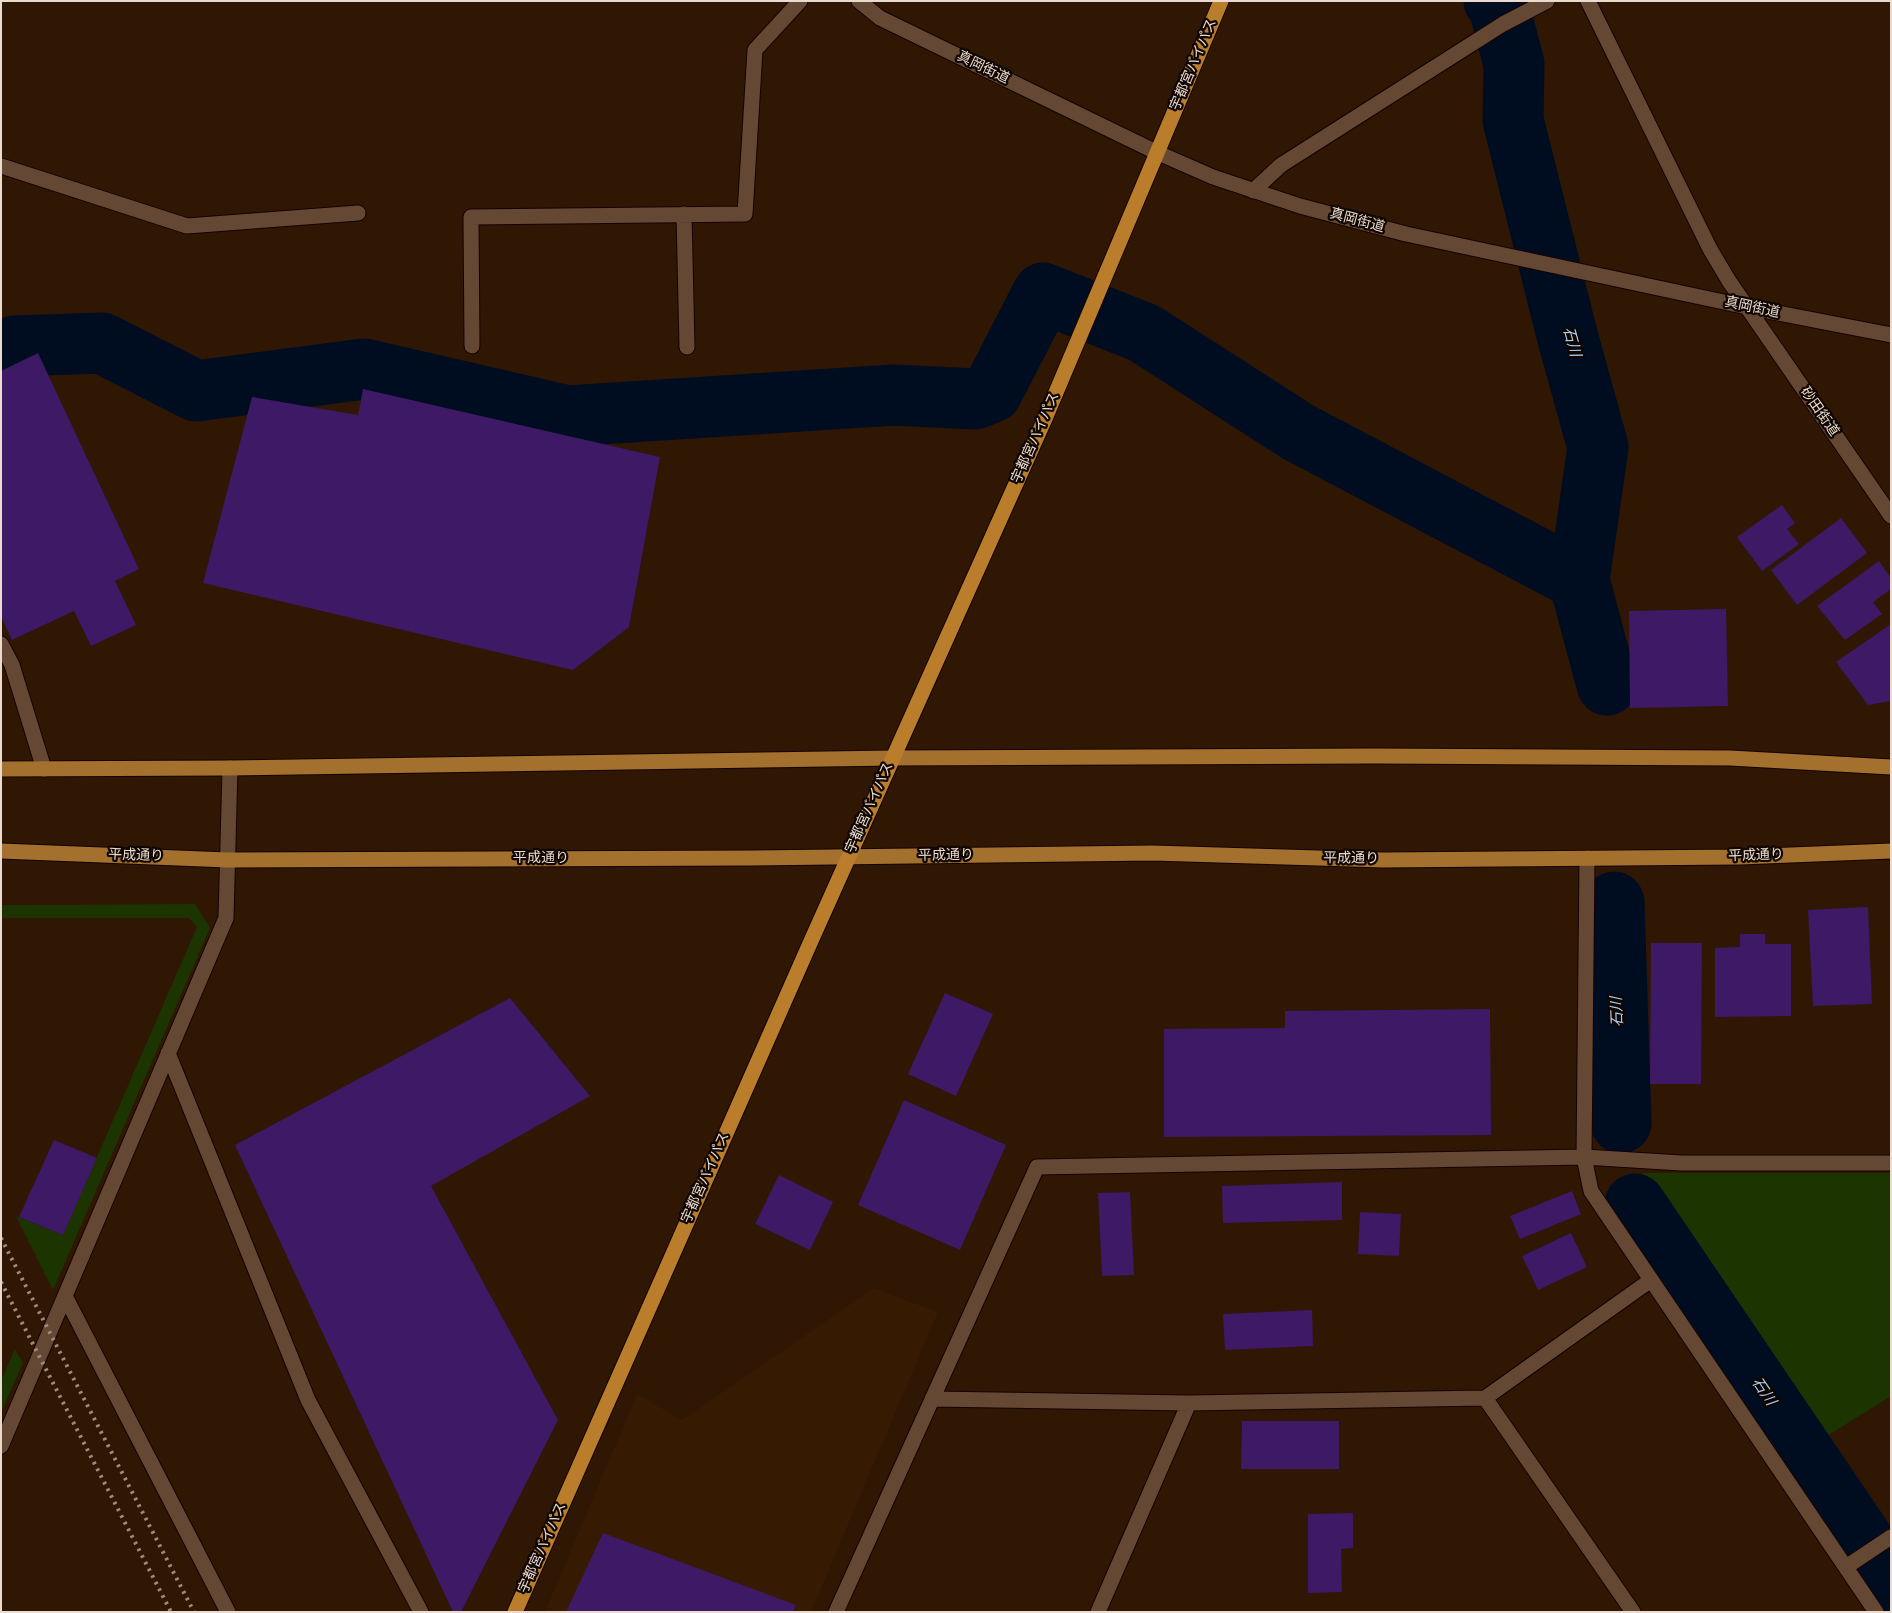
<!DOCTYPE html>
<html>
<head>
<meta charset="utf-8">
<style>
  body { margin:0 }
  #map { position:relative; width:1892px; height:1613px; overflow:hidden; background:#2f1704; font-family:"Nunito Sans",sans-serif }
  canvas { display:block }
  .frame { position:absolute; inset:0; border:2px solid #ebdace; pointer-events:none }
</style>
</head>
<body>
<div id="map">
<canvas width="1892" height="1613"></canvas>
<div class="frame"></div>
</div>
<script>
const ctx = document.querySelector('canvas').getContext('2d');
ctx.lineJoin = 'round';
function fill(path, color) {
  ctx.fillStyle = color;
  ctx.fill(path, 'evenodd');
}
function shape(rows) {
  const path = new Path2D();
  for (const r of rows) {
    path.moveTo(r[0], r[1]);
    for (let i = 2; i < r.length; i += 2) path.lineTo(r[i], r[i + 1]);
  }
  return path;
}
function strokePath(path, color, width, dash) {
  ctx.strokeStyle = color;
  ctx.lineWidth = width;
  ctx.lineCap = dash ? 'butt' : 'round';
  ctx.setLineDash(dash || []);
  ctx.stroke(path);
}
function drawText(font, color, halo, rows, align = 'center') {
  ctx.font = font + ' "Nunito Sans","Noto Sans JP",sans-serif';
  ctx.lineWidth = 4.5;
  ctx.setLineDash([]);
  ctx.textBaseline = 'middle';
  ctx.strokeStyle = halo;
  ctx.fillStyle = color;
  for (const [text, x, y, turn = 0] of rows) {
    ctx.save();
    ctx.translate(x, y);
    ctx.rotate((+turn || 0) * Math.PI / 180);
    ctx.textAlign = isNaN(turn) ? turn : align;
    if (halo) ctx.strokeText(text, 0, 0);
    ctx.fillText(text, 0, 0);
    ctx.restore();
  }
}
fill(shape([
  [874,1288,938,1312,811,1612,545,1612,637,1394,682,1420]
]), '#371a02');
fill(shape([
  [195,904,210,928,53,1290,16,1216,63,1235,197,927,189,918,1,918,1,905],
  [1644,1173,1891,1173,1891,1396,1819,1441,1639,1186],
  [15,1349,23,1363,1,1412,1,1380]
]), '#1c3400');
strokePath(shape([
  [1494,1,1499,7,1514,64,1513,120,1567,335,1598,447,1579,580,1607,685],
  [1,351,15,346,102,343,196,391,364,369,568,416,894,395,975,399,992,392,1043,293,1144,333,1298,432,1579,580],
  [1614,902,1621,1123],
  [1635,1204,1891,1581]
]), '#000d20', 61);
fill(shape([
  [38,353,139,569,115,581,136,625,91,646,74,611,12,640,1,616,1,371],
  [363,389,660,457,629,627,573,670,203,583,252,397,358,415],
  [1782,505,1795,523,1787,529,1799,544,1762,571,1737,537],
  [1841,518,1867,553,1797,605,1771,570],
  [1879,561,1891,578,1891,589,1873,602,1882,614,1845,640,1817,606],
  [1726,609,1728,706,1630,708,1629,611],
  [1891,624,1891,701,1868,705,1836,662],
  [1868,907,1872,1004,1813,1006,1808,910],
  [1740,934,1765,934,1765,944,1791,944,1791,1016,1715,1017,1715,948,1740,947],
  [1651,943,1702,943,1701,1084,1650,1084],
  [945,993,993,1014,956,1096,908,1074],
  [510,998,590,1096,431,1186,558,1420,461,1612,453,1612,235,1145],
  [1490,1009,1491,1135,1164,1137,1164,1029,1285,1028,1285,1011],
  [904,1100,1006,1145,960,1250,858,1205],
  [54,1140,97,1158,63,1235,19,1217],
  [779,1175,833,1202,810,1250,755,1224],
  [1342,1182,1342,1220,1223,1223,1222,1186],
  [1572,1191,1581,1214,1520,1239,1510,1216],
  [1130,1192,1134,1275,1102,1276,1098,1193],
  [1360,1212,1401,1214,1399,1256,1358,1254],
  [1571,1233,1587,1267,1538,1290,1522,1256],
  [1312,1310,1313,1346,1225,1350,1223,1314],
  [1242,1421,1339,1421,1339,1469,1241,1469],
  [1353,1513,1353,1548,1341,1549,1342,1592,1308,1593,1308,1514],
  [603,1533,796,1605,793,1612,566,1612]
]), '#3d1966');
const minor = shape([
  [1,166,187,226,358,213],
  [1253,191,1281,165,1503,24,1547,1],
  [684,214,687,347],
  [472,346,471,217,745,214,755,50,800,1],
  [1,644,12,665,44,769],
  [1587,858,1584,1157,1591,1191,1876,1612],
  [168,1053,308,1400,421,1612],
  [65,1296,228,1612],
  [1485,1398,1633,1612],
  [932,1399,1189,1403,1098,1612],
  [1189,1403,1485,1398,1651,1280],
  [1,1446,226,918,230,768],
  [1846,1567,1891,1537],
  [836,1612,1037,1167,1584,1157,1681,1163,1891,1163]
]);
const tertiary = shape([
  [859,1,880,18,1156,152,1213,177,1300,206,1406,234,1747,307,1891,335],
  [1588,1,1710,249,1729,281,1891,516]
]);
const primary = shape([
  [1,769,230,768,893,758,1376,756,1730,758,1891,767],
  [1,851,228,860,753,858,1153,853,1383,860,1740,857,1891,851]
]);
const trunk = shape([
  [515,1612,811,941,1044,421,1221,1]
]);
strokePath(minor, '#150300', 17);
strokePath(tertiary, '#150300', 17);
strokePath(primary, '#150300', 17);
strokePath(trunk, '#150300', 17);
strokePath(minor, '#644834', 15);
strokePath(tertiary, '#644834', 15);
strokePath(primary, '#a4702d', 15);
strokePath(trunk, '#b97d2b', 15);
strokePath(shape([
  [1,1238,194,1612],
  [1,1282,171,1612]
]), '#9f8b7d', 4, [2.5, 5]);
drawText('14px', '#ebdace', '#0f0601', [
  ["宇都宮バイパス",1194,65,-67],
  ["真岡街道",983,68,26],
  ["真岡街道",1357,221,15],
  ["真岡街道",1752,308,12],
  ["砂田街道",1819,412,55],
  ["宇都宮バイパス",1036,438,-66],
  ["宇都宮バイパス",870,808,-66],
  ["平成通り",136,856,2],
  ["平成通り",946,856,-1],
  ["平成通り",1756,856,-2],
  ["平成通り",541,859],
  ["平成通り",1351,859,1],
  ["宇都宮バイパス",706,1178,-66],
  ["宇都宮バイパス",543,1548,-66]
]);
drawText('italic 15px', '#abd1f4', '#0f0601', [
  ["石川",1571,342,75],
  ["石川",1618,1012,-92],
  ["石川",1763,1392,56]
]);
</script>
</body>
</html>
